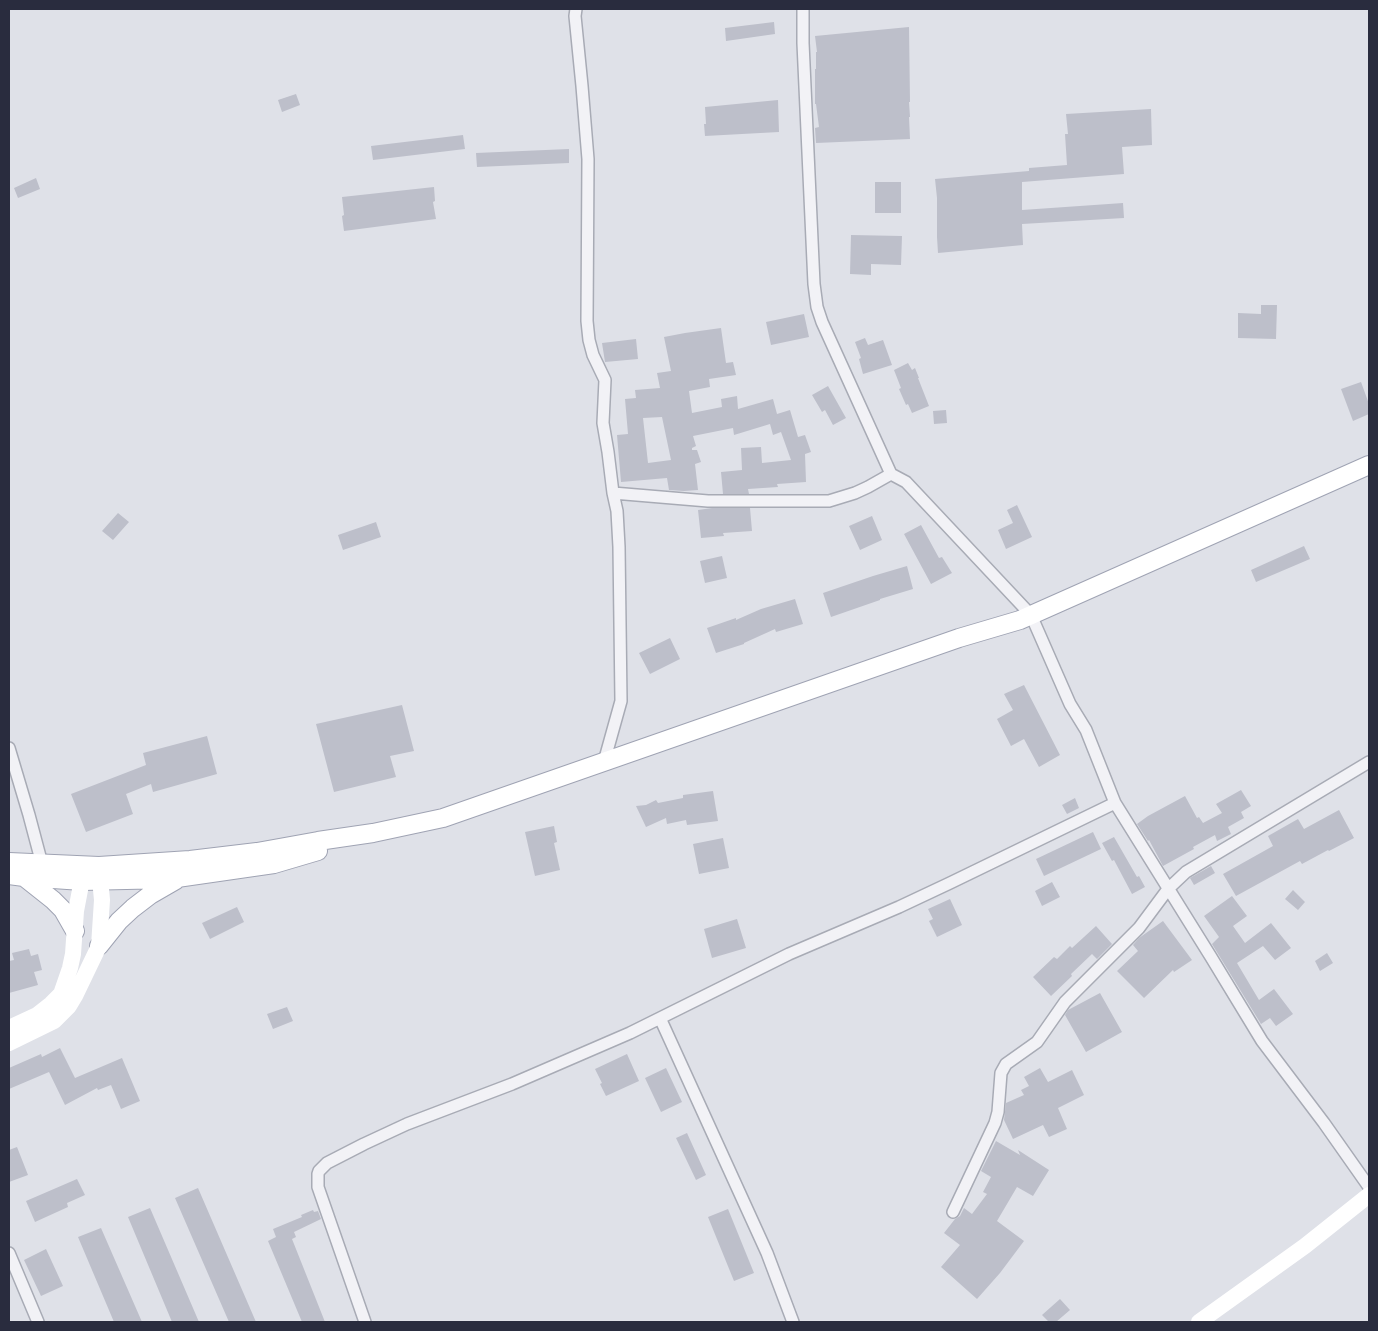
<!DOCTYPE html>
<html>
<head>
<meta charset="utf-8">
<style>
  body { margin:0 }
  #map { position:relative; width:1378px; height:1331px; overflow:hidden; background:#dfe1e8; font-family:"Source Sans 3",sans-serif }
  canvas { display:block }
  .frame { position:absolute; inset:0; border:10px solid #292c3e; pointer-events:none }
</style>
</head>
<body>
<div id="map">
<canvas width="1378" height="1331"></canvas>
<div class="frame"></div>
</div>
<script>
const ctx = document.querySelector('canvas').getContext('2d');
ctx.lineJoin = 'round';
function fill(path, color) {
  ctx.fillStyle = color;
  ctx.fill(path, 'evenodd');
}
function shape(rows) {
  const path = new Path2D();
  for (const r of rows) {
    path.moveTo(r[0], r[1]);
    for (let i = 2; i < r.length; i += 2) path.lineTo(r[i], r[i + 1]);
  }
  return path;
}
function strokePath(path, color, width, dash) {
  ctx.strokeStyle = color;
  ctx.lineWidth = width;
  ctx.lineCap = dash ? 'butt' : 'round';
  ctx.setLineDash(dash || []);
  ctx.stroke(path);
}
fill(shape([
  [774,22,775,34,726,41,725,28],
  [909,27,910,102,909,102,910,117,909,117,910,139,816,143,815,128,819,127,816,104,815,104,815,69,816,69,816,52,817,52,815,36],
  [296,94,300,105,282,112,278,100],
  [778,100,779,132,705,136,704,124,706,124,705,107],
  [1151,109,1152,145,1122,147,1124,174,1022,182,1022,210,1123,203,1124,218,1022,224,1023,245,938,253,937,237,937,198,935,179,1029,171,1029,168,1067,165,1065,134,1068,134,1066,114],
  [463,135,465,149,373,160,371,146],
  [569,149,569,163,477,167,476,153],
  [36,178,40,189,18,198,14,188],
  [875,182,901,182,901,213,875,213],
  [434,187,435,201,433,202,436,219,344,231,342,216,344,215,342,197],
  [851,235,902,236,901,265,871,264,871,275,850,274],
  [1261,305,1277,305,1276,339,1238,338,1238,313,1261,314],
  [804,314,809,337,771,345,766,322],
  [721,328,726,363,733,362,736,375,709,379,710,387,689,391,692,413,722,407,721,399,737,396,738,409,773,399,777,414,790,410,798,437,805,435,811,452,805,454,806,482,777,484,778,487,748,489,749,494,723,494,721,472,742,470,741,448,761,447,762,463,791,460,781,432,773,435,770,424,734,435,733,428,693,436,696,446,692,448,692,450,697,450,701,462,695,464,698,490,684,491,669,490,667,478,621,482,617,435,628,434,625,399,636,398,635,390,660,388,657,373,671,371,664,337,685,333],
  [662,417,671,460,648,463,643,418],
  [865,338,868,345,883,340,892,365,863,374,859,359,861,358,855,342],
  [636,339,638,359,605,362,602,343],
  [908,363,912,370,915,368,919,378,918,378,929,406,912,413,908,404,906,405,899,389,901,388,894,370],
  [1361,382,1369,404,1369,414,1353,421,1341,389],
  [828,386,846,418,833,425,825,410,822,412,812,395],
  [946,410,947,423,934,424,933,411],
  [1017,505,1032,537,1006,549,998,530,1013,523,1007,510],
  [712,508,750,508,752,531,723,533,724,536,701,538,698,510],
  [118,513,129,522,113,540,102,531],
  [872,516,882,540,860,550,849,526],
  [376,522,381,537,343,550,338,535],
  [921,525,939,558,942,557,952,573,931,584,904,534],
  [1304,546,1310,559,1256,582,1251,570],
  [722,556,727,578,705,583,700,561],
  [907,566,913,589,880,599,880,600,831,617,823,593,873,576],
  [795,599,803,624,776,632,775,629,744,643,744,644,716,653,707,628,736,618,736,620,761,609],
  [670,638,680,659,650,674,639,653],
  [1024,685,1060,755,1039,767,1024,739,1011,746,997,719,1013,710,1004,694],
  [402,705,414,751,390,756,396,777,334,792,316,724],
  [207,736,217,774,153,792,151,784,126,794,133,814,86,832,71,794,146,765,143,753],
  [1241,790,1251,806,1241,812,1244,818,1228,827,1231,834,1217,841,1215,835,1193,847,1194,849,1163,866,1149,840,1148,841,1137,824,1148,816,1185,796,1197,818,1199,817,1203,823,1222,813,1216,804],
  [713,791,718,821,687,825,686,820,667,824,666,818,646,827,636,806,646,805,656,800,658,803,683,798,683,795],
  [1075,798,1079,808,1067,814,1062,805],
  [1339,810,1354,838,1329,851,1328,850,1302,864,1300,861,1236,896,1223,874,1273,846,1268,836,1298,819,1304,829],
  [554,826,557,842,554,843,560,870,535,876,525,832],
  [1093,832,1101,849,1044,876,1036,859],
  [1114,837,1137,877,1139,876,1145,887,1132,894,1114,860,1112,861,1102,843],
  [723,838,729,868,699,874,693,844],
  [1211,866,1215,873,1194,885,1190,878],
  [1052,882,1060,897,1042,906,1035,891],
  [1293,890,1305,902,1298,910,1285,899],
  [1232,896,1247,916,1233,926,1245,943,1271,923,1291,948,1275,960,1263,946,1237,963,1259,1000,1274,989,1293,1014,1276,1026,1270,1018,1261,1024,1212,944,1219,937,1204,916],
  [950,899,962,925,937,937,929,921,933,919,928,909],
  [237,907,244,922,210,939,202,923],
  [737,919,746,948,712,958,704,929],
  [1163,921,1192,960,1174,972,1173,970,1144,998,1117,971,1138,951,1133,945,1139,938],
  [1096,926,1112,944,1097,959,1092,954,1071,974,1072,976,1051,996,1033,977,1054,957,1057,959,1070,946,1072,948],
  [29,949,31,956,38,954,42,970,34,972,38,985,9,993,9,961,14,960,12,953],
  [1327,953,1333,963,1320,971,1315,961],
  [1100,993,1122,1032,1086,1052,1065,1015,1068,1010],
  [287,1007,293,1021,273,1029,267,1014],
  [60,1048,75,1078,122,1058,140,1101,121,1109,111,1085,98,1090,97,1088,65,1105,49,1072,9,1089,9,1068,41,1054,42,1057],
  [627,1054,639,1081,606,1096,600,1084,602,1083,595,1069],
  [666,1068,682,1102,661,1112,645,1078],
  [1040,1068,1048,1082,1072,1070,1084,1095,1058,1108,1067,1129,1049,1137,1043,1125,1013,1139,1004,1120,1006,1103,1024,1095,1021,1090,1029,1086,1024,1077],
  [687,1133,706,1175,696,1180,676,1138],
  [996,1141,1020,1155,1018,1150,1049,1170,1033,1196,1017,1187,997,1221,1024,1241,1000,1273,977,1299,941,1267,960,1245,944,1233,955,1219,960,1216,964,1208,972,1214,987,1194,983,1192,991,1177,981,1171],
  [17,1147,28,1175,9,1182,9,1150],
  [77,1179,85,1195,67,1203,68,1207,35,1222,26,1201],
  [198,1188,256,1322,229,1322,175,1198],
  [150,1208,199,1322,172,1322,128,1217],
  [728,1209,754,1273,734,1281,708,1217],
  [313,1210,314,1212,318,1211,321,1219,294,1232,296,1237,292,1239,325,1322,302,1322,268,1241,276,1237,273,1229,302,1217,301,1215],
  [101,1228,142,1322,114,1322,78,1237],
  [46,1249,63,1286,41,1296,24,1260],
  [1060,1299,1070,1310,1056,1322,1049,1322,1042,1315]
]), '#bdbfca');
const street = shape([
  [576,9,575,16,582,86,588,159,587,321,589,340,593,355,605,380,603,423,608,452,613,493,617,511,619,547,621,701,604,762],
  [803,9,803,43,814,284,817,307,822,322,891,474,906,482,1031,615,1070,704,1086,730,1115,803,1211,957,1262,1041,1324,1123,1369,1187],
  [613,493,708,501,829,501,855,493,868,487,891,474],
  [9,748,29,815,42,864],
  [660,1018,767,1253,793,1322],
  [953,1212,995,1123,998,1112,1001,1073,1006,1064,1037,1042,1065,1002,1139,928,1168,889,1186,872,1369,762],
  [9,1253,38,1322],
  [365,1322,318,1187,318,1174,319,1171,327,1163,364,1144,407,1124,512,1084,630,1033,789,954,899,907,950,883,1115,803]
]);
const primary = shape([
  [9,862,99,866,190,860,257,852,318,841,373,833,443,818,959,638,1020,620,1369,465],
  [9,875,24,877,82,881,170,879,274,864,318,851],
  [24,877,53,900,63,910,75,931],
  [99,946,119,921,133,908,150,895,176,880]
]);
strokePath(street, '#a8abb5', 14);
strokePath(primary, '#9fa3b3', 20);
strokePath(street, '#f2f2f6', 11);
strokePath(shape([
  [9,1028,37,1015,51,1004,61,994,70,968,73,954,76,911,84,869],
  [9,1043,54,1021,69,1006,75,996,99,946,102,900,99,868],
  [1199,1322,1305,1246,1369,1195]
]), '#fff', 16);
strokePath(primary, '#fff', 18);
</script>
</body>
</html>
